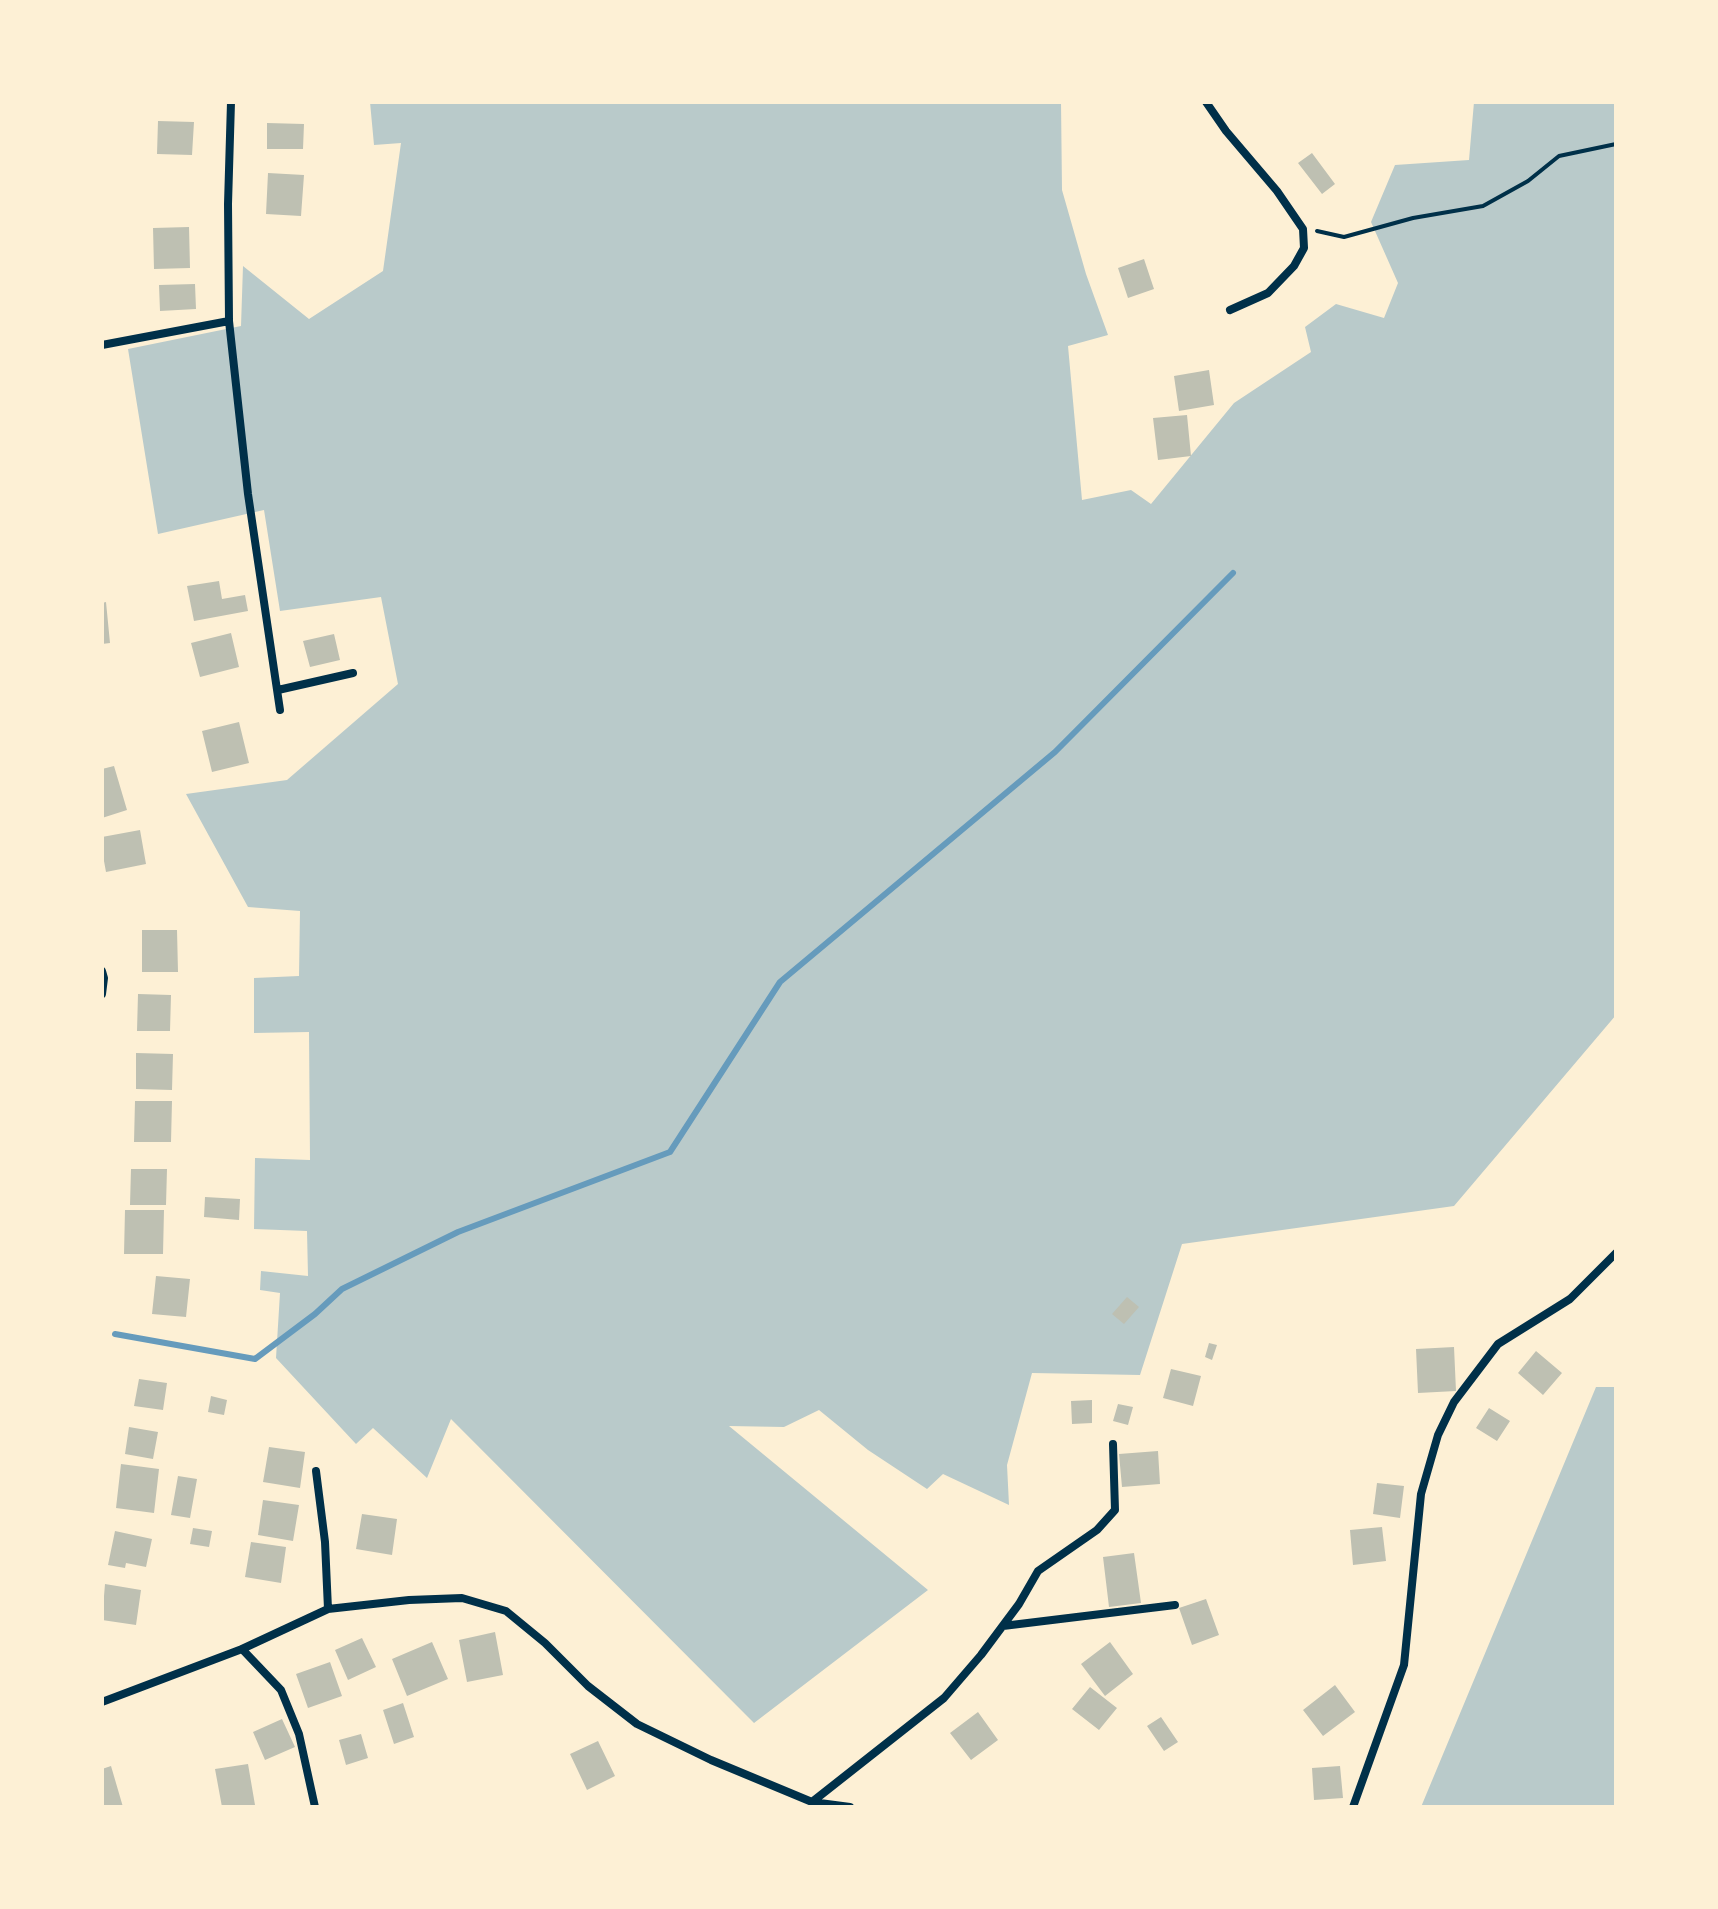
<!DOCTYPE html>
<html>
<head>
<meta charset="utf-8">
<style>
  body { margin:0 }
  #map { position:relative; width:1718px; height:1909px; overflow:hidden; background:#fdf0d5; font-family:Literata,serif }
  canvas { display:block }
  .frame { position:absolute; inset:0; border:104px solid #fdf0d5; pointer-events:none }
</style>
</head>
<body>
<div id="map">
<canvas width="1718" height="1909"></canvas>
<div class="frame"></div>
</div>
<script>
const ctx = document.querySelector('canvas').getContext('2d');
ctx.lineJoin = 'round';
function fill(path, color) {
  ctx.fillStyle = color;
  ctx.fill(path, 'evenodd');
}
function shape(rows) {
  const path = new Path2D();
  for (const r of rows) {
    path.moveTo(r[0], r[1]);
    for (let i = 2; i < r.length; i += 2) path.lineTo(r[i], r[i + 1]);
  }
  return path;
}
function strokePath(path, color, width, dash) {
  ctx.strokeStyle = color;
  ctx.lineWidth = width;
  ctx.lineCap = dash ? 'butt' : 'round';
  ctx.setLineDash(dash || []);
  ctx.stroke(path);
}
fill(shape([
  [370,102,1061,102,1062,190,1086,274,1108,335,1068,346,1082,500,1131,490,1151,504,1234,403,1311,352,1305,327,1336,304,1384,318,1398,283,1371,222,1395,165,1469,160,1474,102,1616,102,1616,1015,1454,1206,1182,1244,1140,1375,1032,1373,1007,1465,1009,1505,943,1474,927,1489,868,1450,819,1410,784,1427,729,1426,928,1590,754,1723,451,1419,427,1478,373,1428,356,1444,276,1358,280,1293,260,1290,261,1271,308,1276,307,1231,254,1229,255,1158,310,1160,309,1032,254,1033,254,978,299,976,300,911,248,907,186,794,287,780,398,684,381,597,280,611,264,510,158,534,128,349,241,326,243,266,309,319,383,271,401,143,374,145],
  [1596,1387,1616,1387,1616,1807,1421,1807]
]), '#b9caca');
strokePath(shape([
  [115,1334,255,1359,315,1314,342,1289,458,1232,670,1152,780,982,1055,752,1233,573]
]), '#669bbc', 6);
fill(shape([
  [158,121,194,122,192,155,157,154],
  [267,123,304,124,303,149,267,149],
  [1312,153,1335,184,1322,194,1298,163],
  [268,173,304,175,301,216,266,214],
  [189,227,190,268,154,269,153,228],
  [1144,259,1154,289,1128,298,1118,268],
  [195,284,196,309,160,311,159,285],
  [1209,370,1214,405,1179,411,1174,376],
  [1187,415,1191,456,1158,460,1153,418],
  [219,581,222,599,245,595,248,611,194,621,187,586],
  [106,602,110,643,102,644,102,603],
  [231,633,239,667,200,677,191,643],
  [334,634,340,660,310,667,303,641],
  [239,722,249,763,212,772,202,731],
  [114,766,127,810,102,818,102,769],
  [140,830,146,864,106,872,102,850,102,837],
  [142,930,177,930,178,972,142,972],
  [138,994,171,995,170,1031,137,1031],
  [136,1053,173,1054,172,1090,136,1089],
  [135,1101,172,1101,171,1142,134,1142],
  [131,1169,167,1169,166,1205,130,1205],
  [205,1197,240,1199,239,1220,204,1217],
  [125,1210,164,1210,163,1254,124,1254],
  [156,1276,190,1279,186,1317,152,1314],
  [1127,1297,1139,1307,1124,1324,1112,1314],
  [1209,1343,1217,1345,1212,1360,1205,1357],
  [1454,1347,1456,1391,1418,1393,1416,1349],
  [1536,1351,1562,1373,1543,1395,1518,1373],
  [1171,1369,1201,1376,1193,1406,1163,1398],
  [139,1379,167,1383,163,1410,134,1406],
  [211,1396,227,1400,224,1415,208,1412],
  [1092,1400,1092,1423,1072,1424,1071,1401],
  [1118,1404,1133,1407,1128,1425,1113,1421],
  [1489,1408,1510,1421,1497,1441,1476,1428],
  [129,1427,158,1432,153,1459,125,1454],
  [269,1447,305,1452,300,1488,263,1482],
  [1158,1451,1160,1484,1122,1487,1119,1454],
  [121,1464,159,1469,154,1513,116,1508],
  [178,1476,197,1479,190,1518,171,1515],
  [1377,1483,1404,1486,1400,1518,1373,1514],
  [263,1500,299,1505,293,1541,258,1535],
  [362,1514,397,1519,392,1555,356,1549],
  [1382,1527,1386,1561,1353,1565,1350,1530],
  [193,1528,212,1531,209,1547,190,1544],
  [115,1531,152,1539,146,1567,126,1563,125,1568,108,1565],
  [251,1542,286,1547,281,1583,245,1577],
  [1134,1553,1141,1603,1109,1607,1103,1557],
  [105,1584,141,1590,136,1625,102,1620],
  [1206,1599,1219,1635,1192,1645,1179,1608],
  [495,1632,503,1675,467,1682,459,1640],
  [362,1638,376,1667,348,1680,335,1650],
  [432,1642,448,1679,407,1696,392,1659],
  [1110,1642,1133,1674,1105,1696,1081,1664],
  [330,1662,342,1696,308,1708,296,1674],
  [1335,1685,1355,1712,1323,1736,1303,1710],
  [1090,1687,1117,1708,1099,1730,1072,1709],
  [403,1703,414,1737,394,1744,383,1710],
  [978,1712,998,1740,971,1760,950,1733],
  [1161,1717,1178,1742,1164,1751,1147,1726],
  [282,1719,295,1747,265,1760,253,1732],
  [361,1734,368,1758,346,1765,339,1740],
  [598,1741,615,1776,587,1790,570,1754],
  [248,1764,255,1805,222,1807,215,1769],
  [111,1766,123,1807,102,1807,102,1769],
  [1340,1766,1343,1798,1314,1800,1312,1768]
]), '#bec0b2');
strokePath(shape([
  [1317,231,1344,237,1413,218,1483,206,1528,181,1559,156,1616,144]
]), '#003049', 4);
strokePath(shape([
  [231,102,228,204,229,321,248,494,280,710],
  [1206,102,1226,131,1277,191,1303,229,1304,248,1294,266,1268,293,1230,310],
  [102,345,229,321],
  [278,690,353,673],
  [102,971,104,978,102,994],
  [316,1471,325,1542,328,1609],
  [1003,1626,1175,1605],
  [242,1649,281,1690,299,1734,315,1807],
  [102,1702,242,1649,328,1609,409,1600,462,1598,506,1611,545,1643,588,1686,637,1724,711,1760,812,1802,850,1807],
  [812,1802,944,1698,981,1655,1019,1604,1038,1571,1097,1530,1115,1510,1113,1444],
  [1353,1807,1404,1665,1421,1494,1438,1435,1454,1402,1498,1344,1570,1299,1616,1253]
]), '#003049', 8);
</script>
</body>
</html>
